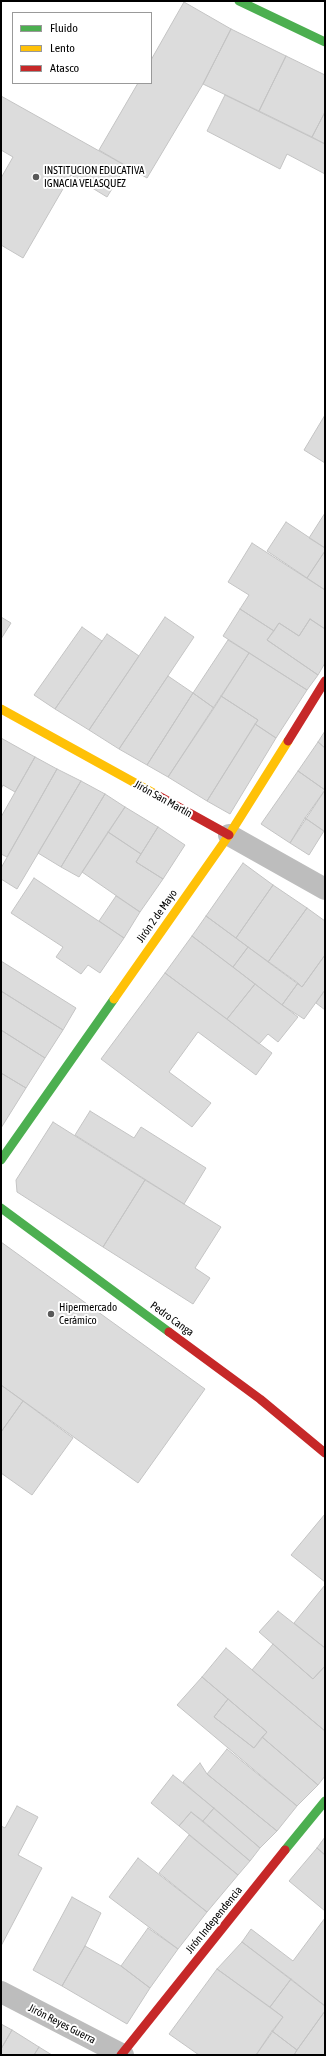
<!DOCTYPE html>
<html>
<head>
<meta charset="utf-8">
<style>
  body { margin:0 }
  #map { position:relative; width:326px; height:2056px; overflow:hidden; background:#fff; font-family:"Asap Condensed",sans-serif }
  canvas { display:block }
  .frame { position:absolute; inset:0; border:2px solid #000; pointer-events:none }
  .legend { position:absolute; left:12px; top:12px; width:140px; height:72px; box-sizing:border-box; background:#fff; border:1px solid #999; margin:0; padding:5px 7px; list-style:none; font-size:12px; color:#000 }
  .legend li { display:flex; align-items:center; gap:8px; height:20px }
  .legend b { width:20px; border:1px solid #999 }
</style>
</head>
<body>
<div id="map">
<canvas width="326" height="2056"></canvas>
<div class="frame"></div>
<ul class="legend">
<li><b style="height:5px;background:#4caf50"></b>Fluido</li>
<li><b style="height:5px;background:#ffc107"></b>Lento</li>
<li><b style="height:5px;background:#c62828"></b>Atasco</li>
</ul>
</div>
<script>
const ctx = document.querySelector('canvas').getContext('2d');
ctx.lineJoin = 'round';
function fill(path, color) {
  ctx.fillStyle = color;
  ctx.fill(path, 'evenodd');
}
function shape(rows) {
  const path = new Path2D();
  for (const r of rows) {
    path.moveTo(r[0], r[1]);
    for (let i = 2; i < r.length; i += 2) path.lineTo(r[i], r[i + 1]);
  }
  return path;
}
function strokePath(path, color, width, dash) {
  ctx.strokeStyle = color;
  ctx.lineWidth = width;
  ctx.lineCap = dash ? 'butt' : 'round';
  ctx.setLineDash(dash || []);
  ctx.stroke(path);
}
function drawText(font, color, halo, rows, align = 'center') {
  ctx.font = font + ' "Asap Condensed",sans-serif';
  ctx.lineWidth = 4;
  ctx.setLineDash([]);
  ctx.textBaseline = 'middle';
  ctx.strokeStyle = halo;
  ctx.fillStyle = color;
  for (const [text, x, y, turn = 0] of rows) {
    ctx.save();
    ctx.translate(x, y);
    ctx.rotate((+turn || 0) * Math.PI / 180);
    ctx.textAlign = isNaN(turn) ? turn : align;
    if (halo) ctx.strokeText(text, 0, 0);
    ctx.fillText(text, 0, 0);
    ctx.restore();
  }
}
const building = shape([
  [184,2,231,29,203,84,147,178,99,150,138,83,151,83,151,60,184,2],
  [231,29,286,56,259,111,203,84,231,29],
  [286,56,325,75,325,112,312,137,259,111,286,56],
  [225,95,325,144,325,174,287,154,280,169,207,131,225,95],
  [1,96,126,166,107,197,71,175,23,258,1,245,1,178,13,157,1,150,1,96],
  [325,112,325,144,312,137,325,112],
  [325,415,325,463,304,450,325,415],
  [325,513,325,548,309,538,325,513],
  [286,522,325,548,325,551,307,578,267,551,286,522],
  [252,543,325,590,325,629,310,619,299,636,279,623,274,631,240,609,249,595,228,582,252,543],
  [325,551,325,590,307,578,325,551],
  [240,609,274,631,267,640,318,675,307,690,223,636,240,609],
  [1,617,11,623,1,639,1,617],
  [165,617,194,637,119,749,89,730,165,617],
  [310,619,325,629,325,663,318,675,267,640,279,623,299,636,310,619],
  [82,627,102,641,55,709,34,695,82,627],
  [107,634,139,656,89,730,55,709,107,634],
  [228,640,249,653,214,708,193,693,228,640],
  [249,653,307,690,276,738,255,724,258,720,221,696,249,653],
  [168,676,193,693,147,765,119,749,168,676],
  [193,693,214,708,168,777,147,765,193,693],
  [221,696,258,720,207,801,168,777,221,696],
  [255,724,276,738,230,814,207,801,255,724],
  [325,731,325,748,318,742,325,731],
  [1,738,35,757,15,792,3,785,1,789,1,738],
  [318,742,325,748,325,790,298,771,318,742],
  [35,757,57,769,7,857,1,854,1,817,35,757],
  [57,769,81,781,17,889,1,879,1,868,57,769],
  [298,771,325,790,290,843,261,824,298,771],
  [81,781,105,794,61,867,38,853,81,781],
  [325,790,325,832,305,818,325,790],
  [105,794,125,807,79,877,61,867,105,794],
  [125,807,158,827,141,854,108,832,125,807],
  [305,818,324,831,309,855,290,843,305,818],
  [158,827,185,845,163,879,136,862,158,827],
  [108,832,141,854,136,862,163,879,140,912,82,872,108,832],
  [243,863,273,885,236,938,206,916,243,863],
  [34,878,124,938,100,973,88,965,81,974,56,957,63,947,11,913,34,878],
  [273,885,307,908,268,962,236,938,273,885],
  [116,896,140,912,124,938,99,921,116,896],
  [307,908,325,921,325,955,302,987,268,962,307,908],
  [206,916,248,947,233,967,192,936,206,916],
  [192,936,255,984,227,1019,165,973,192,936],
  [248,947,298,983,282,1005,233,967,248,947],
  [325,955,325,990,304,1019,282,1005,298,983,302,987,325,955],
  [1,961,76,1008,63,1030,1,991,1,961],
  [165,973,272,1053,256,1075,198,1032,169,1072,211,1103,192,1127,101,1059,165,973],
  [255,984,298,1017,278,1042,268,1034,259,1044,227,1019,255,984],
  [325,990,325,1010,316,1003,325,990],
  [1,991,63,1030,45,1058,1,1030,1,991],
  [1,1030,45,1058,26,1088,1,1073,1,1030],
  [1,1073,26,1088,1,1128,1,1073],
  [90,1111,134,1138,141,1127,206,1168,184,1204,75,1135,90,1111],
  [53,1122,145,1180,103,1247,17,1192,16,1180,53,1122],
  [145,1180,221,1227,195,1268,210,1278,193,1304,103,1247,145,1180],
  [1,1242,205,1389,138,1483,1,1385,1,1242],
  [1,1385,23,1401,1,1432,1,1385],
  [23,1401,73,1438,32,1495,1,1473,1,1432,23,1401],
  [325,1514,325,1582,291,1555,325,1514],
  [325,1585,325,1648,294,1623,325,1585],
  [278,1611,325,1648,325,1666,313,1679,259,1632,278,1611],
  [273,1644,313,1679,325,1666,325,1731,252,1670,273,1644],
  [226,1648,325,1731,325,1776,318,1785,262,1737,267,1732,202,1677,226,1648],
  [202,1677,228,1699,214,1717,254,1748,262,1737,318,1785,297,1806,177,1705,202,1677],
  [228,1699,267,1732,254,1748,214,1717,228,1699],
  [227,1749,297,1806,277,1831,207,1774,227,1749],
  [200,1763,207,1774,277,1831,260,1848,183,1782,200,1763],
  [173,1775,214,1808,203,1821,191,1812,179,1826,151,1803,173,1775],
  [17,1806,38,1817,18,1855,42,1868,1,1946,1,1826,5,1828,17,1806],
  [214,1808,260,1848,250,1861,203,1821,214,1808],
  [191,1812,250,1861,238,1875,179,1826,191,1812],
  [189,1835,238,1875,207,1912,159,1873,189,1835],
  [325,1837,325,1855,317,1848,325,1837],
  [317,1848,325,1855,325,1911,289,1881,317,1848],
  [138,1858,207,1912,178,1949,109,1897,138,1858],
  [72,1897,101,1913,85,1946,62,1986,33,1970,72,1897],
  [325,1918,325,2006,242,1942,251,1929,293,1961,325,1918],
  [148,1928,178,1949,150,1988,121,1966,148,1928],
  [242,1942,291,1979,270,2007,217,1969,242,1942],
  [85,1946,121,1966,150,1988,127,2024,62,1986,85,1946],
  [217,1969,283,2017,256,2055,199,2055,169,2034,217,1969],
  [291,1979,325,2006,325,2011,297,2050,272,2031,283,2017,270,2007,291,1979],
  [325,2011,325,2055,294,2055,297,2050,325,2011],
  [1,2024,12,2030,1,2049,1,2024],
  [12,2030,39,2047,34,2055,1,2055,1,2049,12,2030],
  [272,2031,297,2050,294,2055,256,2055,272,2031],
  [39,2047,52,2055,34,2055,39,2047]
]);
fill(building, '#dcdcdc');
strokePath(building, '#c4c4c4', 1);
strokePath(shape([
  [229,835,325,889],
  [1,1992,123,2055]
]), '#bdbdbd', 22);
strokePath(shape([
  [239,1,325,42],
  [1,1160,114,999],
  [1,1208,169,1332],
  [285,1850,325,1801]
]), '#4caf50', 9);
strokePath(shape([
  [1,709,155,794],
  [114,999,229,835,288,741]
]), '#ffc107', 9);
strokePath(shape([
  [288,741,325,681],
  [155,794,229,835],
  [169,1332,260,1399,325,1453],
  [121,2055,285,1850]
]), '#c62828', 9);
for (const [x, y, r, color] of [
  [36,177,4,"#595959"],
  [51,1314,4,"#595959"]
]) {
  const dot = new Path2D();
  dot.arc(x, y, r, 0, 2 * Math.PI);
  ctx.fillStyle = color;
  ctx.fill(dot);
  strokePath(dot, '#fff', 1.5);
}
drawText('11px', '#000', '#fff', [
  ["INSTITUCION EDUCATIVA",44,171],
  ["IGNACIA VELASQUEZ",44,184],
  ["Hipermercado",59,1308],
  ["Cerámico",59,1321]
], 'left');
drawText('11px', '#000', '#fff', [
  ["Jirón San Martín",163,799,29],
  ["Jirón 2 de Mayo",157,916,-55],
  ["Pedro Canga",172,1319,36],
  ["Jirón Independencia",214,1920,-51],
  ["Jirón Reyes Guerra",62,2024,27]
]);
</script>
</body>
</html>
